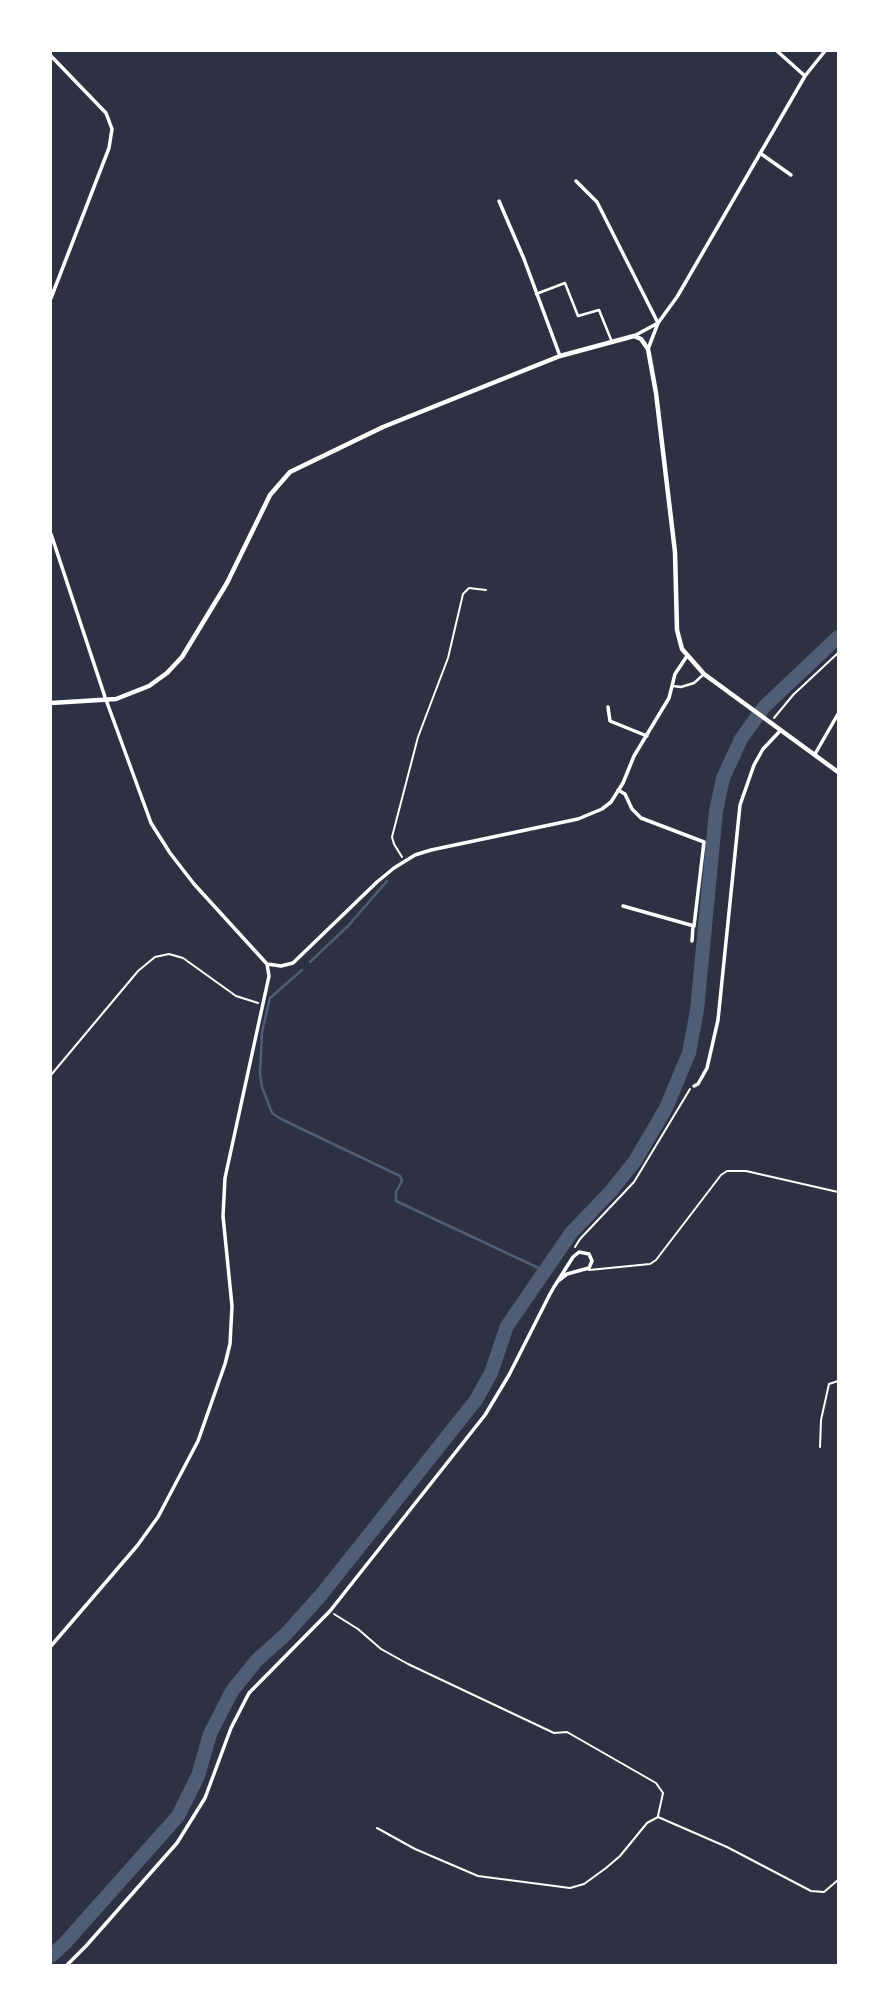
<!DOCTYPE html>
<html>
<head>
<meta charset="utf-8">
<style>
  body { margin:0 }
  #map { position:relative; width:889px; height:2016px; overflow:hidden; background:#2d3142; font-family:"Roboto Condensed",sans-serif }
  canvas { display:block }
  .frame { position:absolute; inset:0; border:52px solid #fff; pointer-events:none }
</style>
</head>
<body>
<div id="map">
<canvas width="889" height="2016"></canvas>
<div class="frame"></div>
</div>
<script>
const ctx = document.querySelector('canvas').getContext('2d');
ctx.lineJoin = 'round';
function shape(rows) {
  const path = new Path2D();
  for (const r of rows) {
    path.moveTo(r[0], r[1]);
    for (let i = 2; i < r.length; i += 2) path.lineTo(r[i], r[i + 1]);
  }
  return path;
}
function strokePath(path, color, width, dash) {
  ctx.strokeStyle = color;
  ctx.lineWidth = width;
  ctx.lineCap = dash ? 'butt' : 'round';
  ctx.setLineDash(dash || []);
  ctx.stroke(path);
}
strokePath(shape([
  [310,962,348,926,387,881],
  [302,970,270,998,262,1032,260,1073,262,1087,272,1113,281,1119,400,1176,402,1181,396,1192,396,1201,545,1271]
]), '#4f5d75', 2.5);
strokePath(shape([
  [51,1956,65,1943,178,1816,198,1776,210,1734,232,1691,257,1660,286,1634,321,1595,476,1400,491,1373,507,1326,571,1233,611,1191,635,1161,666,1108,689,1053,697,1010,716,811,723,778,741,739,764,707,838,637]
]), '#4f5d75', 14);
strokePath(shape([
  [774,718,793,695,838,653],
  [402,857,394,844,392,837,418,737,448,658,463,594,469,588,486,590],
  [51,1075,138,971,155,957,169,954,183,958,236,996,258,1003],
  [575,1247,580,1239,634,1182,690,1089],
  [334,1614,358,1629,381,1649,408,1664,554,1733,567,1732,656,1783,663,1793,658,1816],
  [377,1828,415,1849,478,1876,570,1888,584,1884,606,1868,620,1856,647,1823,658,1817,727,1847,811,1891,824,1892,838,1880]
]), '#fff', 2);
strokePath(shape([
  [589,1270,650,1264,656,1260,721,1175,727,1171,746,1171,838,1192],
  [820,1447,821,1420,829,1384,838,1381]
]), '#fff', 2);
strokePath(shape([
  [536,294,565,283,578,316,599,310,612,342],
  [673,686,681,687,694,683,704,674]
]), '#fff', 2.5);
strokePath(shape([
  [777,51,805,76],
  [51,56,106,113,112,129,109,148,51,298],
  [760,153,791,175],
  [576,181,597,202,658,323],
  [499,201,524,259,560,356],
  [634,336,658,323],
  [648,349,658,323,677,297,805,76,825,51],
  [51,534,105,697,151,823,170,853,194,884,267,964,269,976,225,1178,223,1216,232,1306,230,1344,225,1364,198,1441,158,1517,137,1546,51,1646],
  [608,707,610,721,647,736],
  [815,754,838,714],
  [618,790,625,794,632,809,641,818,704,842,694,926,623,906],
  [692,941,693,926],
  [267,964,281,966,293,963,377,882,394,868,415,855,431,850,578,819,602,809,611,802,623,783,634,756,669,698,675,674,687,656],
  [694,1086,698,1084,707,1068,718,1020,740,805,754,765,763,749,780,731],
  [67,1965,86,1946,177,1843,205,1798,231,1728,249,1693,330,1611,485,1415,509,1375,550,1294,554,1287,573,1257,579,1252,589,1254,592,1261,589,1268,567,1274,558,1281]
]), '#fff', 3.5);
strokePath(shape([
  [51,703,116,699,149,686,167,673,182,657,227,583,270,495,290,472,383,427,525,370,560,356,634,336,641,339,648,349,656,393,675,552,677,630,682,649,704,674,838,772]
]), '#fff', 4.5);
</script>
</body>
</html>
